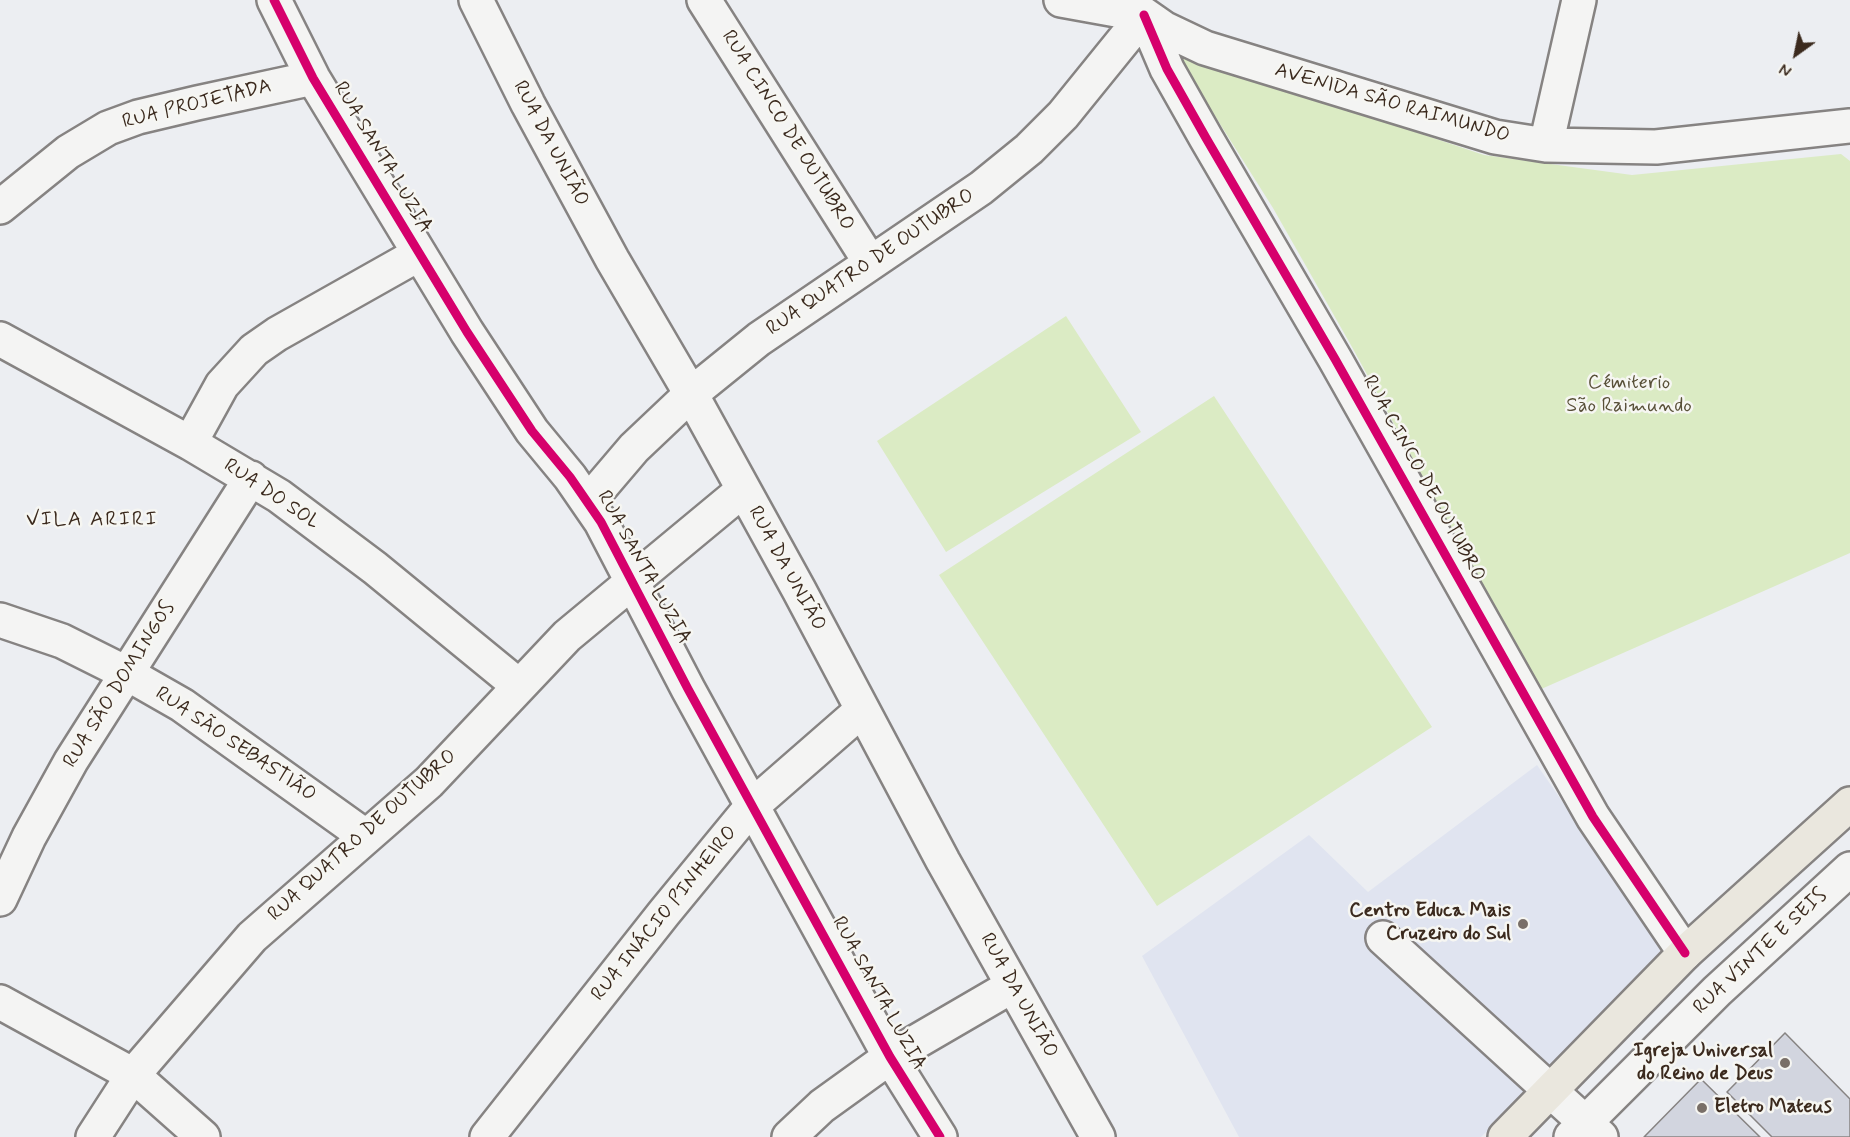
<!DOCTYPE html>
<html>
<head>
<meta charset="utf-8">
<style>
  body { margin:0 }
  #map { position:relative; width:1850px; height:1137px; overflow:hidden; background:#eceef2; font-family:Mynerve,sans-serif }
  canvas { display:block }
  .north { position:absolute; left:1766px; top:24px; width:60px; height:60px; -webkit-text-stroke:4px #f6f6f2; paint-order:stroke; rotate:213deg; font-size:16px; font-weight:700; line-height:24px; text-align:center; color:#3b2a1e }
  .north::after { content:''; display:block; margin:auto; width:21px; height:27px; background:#3b2a1e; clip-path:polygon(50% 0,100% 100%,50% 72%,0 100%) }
</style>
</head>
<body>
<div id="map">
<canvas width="1850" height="1137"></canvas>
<div class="north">N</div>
</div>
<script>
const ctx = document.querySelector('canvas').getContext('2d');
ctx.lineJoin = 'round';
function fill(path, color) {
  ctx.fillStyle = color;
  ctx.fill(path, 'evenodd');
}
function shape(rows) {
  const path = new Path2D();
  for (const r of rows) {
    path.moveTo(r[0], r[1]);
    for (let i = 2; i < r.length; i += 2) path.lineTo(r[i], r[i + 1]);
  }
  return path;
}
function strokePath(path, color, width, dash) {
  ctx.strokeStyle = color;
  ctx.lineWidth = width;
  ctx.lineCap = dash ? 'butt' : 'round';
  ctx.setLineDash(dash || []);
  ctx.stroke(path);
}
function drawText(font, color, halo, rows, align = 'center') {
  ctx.font = font + ' Mynerve,sans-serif';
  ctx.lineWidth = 5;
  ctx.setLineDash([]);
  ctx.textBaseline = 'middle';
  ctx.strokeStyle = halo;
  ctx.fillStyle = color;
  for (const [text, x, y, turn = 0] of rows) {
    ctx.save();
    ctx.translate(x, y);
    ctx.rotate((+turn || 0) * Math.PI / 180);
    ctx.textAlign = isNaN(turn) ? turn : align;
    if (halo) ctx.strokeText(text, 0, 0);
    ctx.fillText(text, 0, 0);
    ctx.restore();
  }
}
fill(shape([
  [1537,765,1669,955,1548,1070,1481,1137,1239,1137,1142,956,1309,835,1368,892]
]), '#e0e4f0');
fill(shape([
  [1174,51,1484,155,1632,175,1841,154,1850,161,1850,553,1539,690,1352,347,1273,208],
  [1066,316,1141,432,946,552,877,441],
  [1214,396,1432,727,1157,906,939,575]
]), '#dbebc4');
const building = shape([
  [1785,1033,1850,1099,1850,1137,1772,1137,1727,1092,1785,1033],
  [1701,1079,1760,1137,1644,1137,1701,1079]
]);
fill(building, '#d2d5df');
strokePath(building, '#868382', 1.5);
const minor = shape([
  [274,0,313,78,467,332,532,431,570,477,601,522,688,689,890,1057,940,1137],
  [476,0,528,104,612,259,691,394,799,590,943,861,1098,1137],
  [704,0,870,262],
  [1061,0,1144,15],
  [1142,13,1165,29,1205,48,1495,137,1546,145,1656,147,1850,126],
  [1144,15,1167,69,1206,138,1335,359,1593,817,1685,953],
  [1546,145,1579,0],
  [0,207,68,152,108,128,138,117,197,103,313,78],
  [0,339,190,443,279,496,375,568,519,686],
  [190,443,222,385,254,350,277,334,419,254],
  [588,502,634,448,691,394,759,339,981,188,1029,149,1063,115,1144,15],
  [0,620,62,641,126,673,182,705,365,836],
  [0,899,29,837,71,761,251,478],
  [1383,938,1601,1137],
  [0,1002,133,1075,203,1137],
  [93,1137,133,1075,252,937,429,782,567,636,743,490],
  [487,1137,664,913,752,806,862,710],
  [789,1137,822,1106,890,1057,1012,986],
  [1571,1137,1717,991,1850,869]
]);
const major = shape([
  [1505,1137,1685,953,1850,804]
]);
strokePath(minor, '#868382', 38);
strokePath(major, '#868382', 38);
strokePath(minor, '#f4f4f3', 33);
strokePath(major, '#eae7de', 33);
strokePath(shape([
  [274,0,313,78,467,332,532,431,570,477,601,522,688,689,890,1057,940,1137],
  [1144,15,1167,69,1206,138,1335,359,1593,817,1685,953]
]), '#d6006c', 9);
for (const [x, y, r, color] of [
  [1523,924,6,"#796f68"],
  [1785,1063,6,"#796f68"],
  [1702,1108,6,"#796f68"]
]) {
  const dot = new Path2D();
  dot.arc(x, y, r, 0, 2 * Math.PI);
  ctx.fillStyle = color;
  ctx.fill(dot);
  strokePath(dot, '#f6f6f2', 2);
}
drawText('20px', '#3b2a1e', '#f6f6f2', [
  ["AVENIDA SÃO RAIMUNDO",1392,104,16],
  ["RUA PROJETADA",197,105,-14],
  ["RUA CINCO DE OUTUBRO",787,131,58],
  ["RUA DA UNIÃO",550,144,62],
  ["RUA SANTA LUZIA",382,158,59],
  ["RUA QUATRO DE OUTUBRO",871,263,-34],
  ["RUA CINCO DE OUTUBRO",1423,479,61],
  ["RUA DO SOL",271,495,34],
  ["RUA SANTA LUZIA",643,568,61],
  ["RUA DA UNIÃO",786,569,61],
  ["RUA SÃO DOMINGOS",120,685,-58],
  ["RUA SÃO SEBASTIÃO",235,745,34],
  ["RUA QUATRO DE OUTUBRO",363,836,-42],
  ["RUA INÁCIO PINHEIRO",665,914,-51],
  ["RUA VINTE E SEIS",1761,952,-43],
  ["RUA SANTA LUZIA",878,994,61],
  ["RUA DA UNIÃO",1018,996,61]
]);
drawText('20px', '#585038', '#f6f6f2', [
  ["Cémiterio",1629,384],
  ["São Raimundo",1629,407]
]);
drawText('bold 20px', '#3b2a1e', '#f6f6f2', [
  ["Centro Educa Mais",1511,912],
  ["Cruzeiro do Sul",1511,935],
  ["Igreja Universal",1773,1052],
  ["do Reino de Deus",1773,1075],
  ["Eletro Mateus",1714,1108,"left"]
], 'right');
ctx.letterSpacing = '1.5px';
drawText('21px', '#3b2a1e', '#f6f6f2', [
  ["VILA ARIRI",92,521]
]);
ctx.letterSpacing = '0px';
</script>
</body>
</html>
